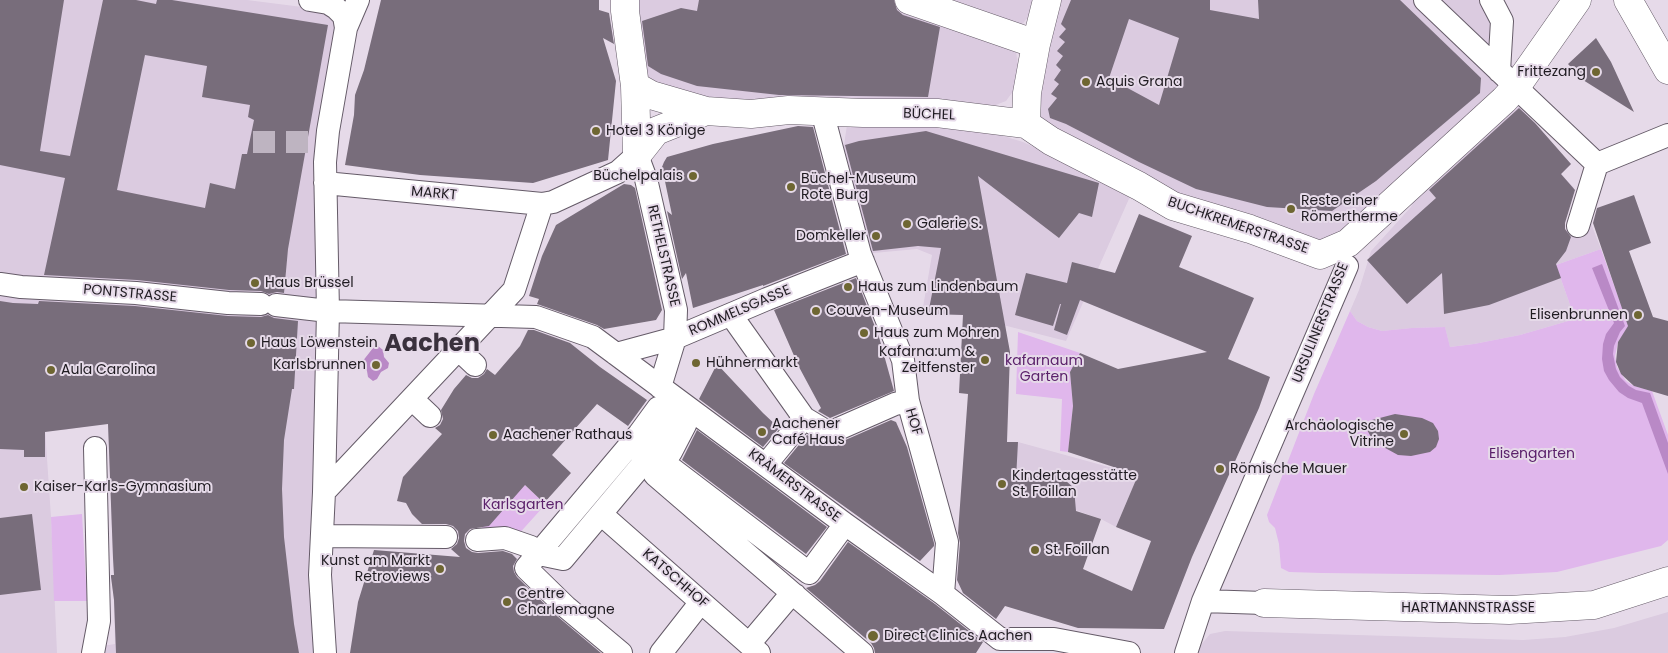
<!DOCTYPE html>
<html>
<head>
<meta charset="utf-8">
<style>
  body { margin:0 }
  canvas { display:block; background:#e6dae9 }
</style>
</head>
<body>
<canvas width="1668" height="653"></canvas>
<script>
const ctx = document.querySelector('canvas').getContext('2d');
ctx.lineJoin = 'round';
function fill(path, color) {
  ctx.fillStyle = color;
  ctx.fill(path, 'evenodd');
}
function shape(rows) {
  const path = new Path2D();
  for (const r of rows) {
    path.moveTo(r[0], r[1]);
    for (let i = 2; i < r.length; i += 2) path.lineTo(r[i], r[i + 1]);
  }
  return path;
}
function strokePath(path, color, width, dash) {
  ctx.strokeStyle = color;
  ctx.lineWidth = width;
  ctx.lineCap = dash ? 'butt' : 'round';
  ctx.setLineDash(dash || []);
  ctx.stroke(path);
}
function drawText(font, color, halo, rows, align = 'center') {
  ctx.font = font + ' Poppins,sans-serif';
  ctx.lineWidth = 4;
  ctx.setLineDash([]);
  ctx.textBaseline = 'middle';
  ctx.strokeStyle = halo;
  ctx.fillStyle = color;
  for (const [text, x, y, turn = 0] of rows) {
    ctx.save();
    ctx.translate(x, y);
    ctx.rotate((+turn || 0) * Math.PI / 180);
    ctx.textAlign = isNaN(turn) ? turn : align;
    if (halo) ctx.strokeText(text, 0, 0);
    ctx.fillText(text, 0, 0);
    ctx.restore();
  }
}
fill(shape([
  [0,0,247,0,326,10,337,19,316,315,319,653,102,653,102,646,115,644,114,600,111,575,114,575,113,559,108,418,90,388,89,426,63,430,45,429,51,517,57,653,0,653],
  [631,0,885,0,948,20,1013,48,1016,52,1018,65,1014,90,1006,101,993,106,966,103,733,104,649,84],
  [933,0,1034,0,1028,17,1021,26],
  [1061,0,1480,0,1516,72,1346,230,1328,241,1309,242,1134,177,1040,120,1038,107,1053,25],
  [1513,102,1520,107,1571,164,1561,174,1574,188,1557,208,1566,230,1590,221,1601,249,1556,265,1575,319,1520,335,1474,344,1450,347,1445,327,1412,328,1382,331,1368,327,1357,321,1350,311,1359,290,1371,251,1411,207,1424,182],
  [848,118,917,121,990,132,1023,142,1132,192,1066,341,999,324,999,316,923,307,932,255,917,249,863,254,839,151,844,145],
  [1007,442,1018,442,1138,475,1116,527,1101,519,1069,508,1035,487,963,473],
  [1668,612,1668,653,1198,653,1201,645,1210,634,1225,631,1523,640,1565,637,1614,628]
]), '#dbcbe0');
fill(shape([
  [1601,249,1629,327,1618,342,1615,356,1617,367,1626,381,1634,386,1652,391,1668,435,1668,540,1661,546,1557,572,1499,575,1322,573,1289,572,1281,568,1279,544,1275,528,1269,522,1267,515,1314,394,1350,311,1357,321,1368,327,1382,331,1412,328,1445,327,1450,347,1474,344,1520,335,1575,319,1556,265],
  [1018,332,1080,353,1070,372,1073,406,1068,452,1060,451,1062,399,1016,394],
  [513,474,544,503,544,506,516,537,482,531,482,507,504,509,507,506],
  [82,514,87,601,54,601,51,517]
]), '#e0b7ec');
fill(shape([
  [1602,264,1625,326,1620,332,1614,346,1613,354,1616,369,1620,377,1629,386,1636,390,1650,393,1668,443,1668,474,1642,403,1628,398,1619,392,1609,380,1604,371,1602,359,1603,344,1606,334,1614,323,1592,268],
  [378,346,383,350,384,357,389,363,388,368,381,372,377,379,373,381,368,377,367,371,362,362,373,348]
]), '#b989c6');
fill(shape([
  [0,0,64,0,40,151,70,156,103,0,136,0,156,4,157,0,172,0,328,25,288,249,284,293,277,292,269,294,261,291,229,290,137,280,44,275,65,178,0,165],
  [145,55,207,66,202,97,250,105,248,117,254,120,247,154,242,154,235,189,210,183,205,208,117,190],
  [381,0,599,0,599,10,609,13,614,44,603,38,616,81,608,160,533,183,420,175,345,165,354,115,355,95,364,70],
  [699,0,894,0,897,10,903,15,940,27,928,97,779,95,697,86,661,74,648,66,642,21,681,8,697,11],
  [1071,0,1210,0,1210,10,1259,19,1258,0,1400,0,1481,78,1480,93,1376,181,1332,211,1267,207,1196,189,1139,162,1066,124,1050,118,1048,109,1057,98,1051,94,1059,84,1054,80,1061,70,1056,65,1063,56,1057,51,1065,42,1059,37,1066,29,1061,24],
  [1129,19,1179,38,1159,105,1109,78],
  [1596,38,1611,62,1634,112,1583,80,1568,64],
  [1519,108,1535,123,1571,164,1561,174,1575,190,1565,223,1565,229,1571,237,1566,251,1556,264,1561,278,1489,305,1444,314,1442,273,1407,304,1367,260,1436,198,1429,190],
  [798,126,813,127,846,254,763,286,763,285,693,308,686,273,682,279,667,211,672,215,662,167,664,162,667,157,713,144],
  [926,131,1099,183,1092,217,1079,213,1059,238,978,176,1010,352,1007,442,1018,442,1016,479,1058,474,1074,488,1076,511,1101,519,1083,569,1132,591,1151,541,1116,527,1138,475,1068,452,1073,406,1070,372,1080,353,1118,369,1207,352,1080,300,1067,335,1054,330,1061,304,1060,304,1053,326,1015,315,1026,273,1067,283,1072,262,1115,273,1139,214,1192,236,1179,267,1254,298,1228,359,1270,377,1259,408,1192,557,1164,629,1078,628,1005,606,996,619,963,593,957,580,960,543,958,533,968,394,959,393,963,315,928,314,941,248,918,246,873,251,845,145,859,141],
  [624,184,631,185,635,188,662,310,656,320,604,329,597,325,537,304,539,299,529,296,542,256,556,225],
  [1634,195,1651,243,1629,251,1653,317,1668,321,1668,396,1634,386,1621,374,1616,362,1618,342,1628,326,1593,223,1597,208],
  [856,278,879,337,894,391,830,418,818,411,821,408,799,367,774,310],
  [0,301,13,303,38,304,39,301,135,306,228,316,261,317,268,315,274,318,298,321,294,389,292,389,284,440,282,489,284,537,294,624,299,653,116,653,114,600,111,577,111,575,114,575,113,558,108,424,45,432,45,457,24,457,24,450,0,449],
  [528,330,534,330,570,343,600,367,647,400,628,426,597,404,552,455,571,473,544,503,525,485,489,526,470,529,465,534,464,541,466,548,472,552,478,553,503,551,512,554,517,559,513,566,514,572,517,577,557,616,601,653,350,653,358,602,374,550,460,557,451,549,457,544,459,538,458,531,453,526,446,524,422,524,412,514,406,503,397,501,403,477,442,434,435,428,440,425,443,419,441,410,454,389,466,375,472,378,478,378,484,374,487,369,495,375,520,346],
  [717,364,763,413,779,428,763,447,699,399],
  [1395,414,1422,418,1433,423,1438,431,1439,439,1436,447,1430,452,1411,456,1398,455,1378,444,1371,437,1366,428,1372,420],
  [891,420,896,422,907,447,934,543,934,546,920,561,784,463,807,435,823,444,829,446,834,445],
  [697,430,827,527,806,554,682,460],
  [32,514,41,590,0,595,0,518],
  [848,542,935,604,983,642,976,653,875,653,874,648,871,643,806,588,815,585,820,581]
]), '#786d7b');
strokePath(shape([
  [253,142,308,142]
]), '#beb4c1', 22, [22, 11]);
const pedestrian = shape([
  [310,0,328,3,336,8,344,16,346,28],
  [1425,0,1510,81],
  [1491,0,1502,21,1499,71],
  [1521,92,1597,164,1578,226],
  [822,111,860,254,903,360,908,401,947,542,943,594],
  [1597,164,1668,135],
  [325,183,542,204],
  [0,284,21,287,136,293,228,303,261,304],
  [276,305,328,311,536,317,593,337,845,524,943,594,1000,639,1054,639,1129,653],
  [731,315,804,418],
  [458,349,475,365],
  [616,354,675,338,767,299,863,261],
  [412,399,430,416],
  [650,452,809,573,845,524],
  [767,466,772,457,804,418,829,433,895,404,908,401],
  [324,492,514,290,542,204,553,202,618,172,637,155,646,179,676,310,675,338,660,387],
  [601,514,759,653],
  [322,536,446,537],
  [477,540,505,538,531,547],
  [539,554,563,559,640,467,650,452,676,400],
  [1203,601,1264,603],
  [749,644,787,599,795,595],
  [93,653,99,621,95,448],
  [325,653,320,575,324,492,328,311,325,162,328,131,346,28,358,0],
  [621,653,566,607,526,568,639,434,658,408,691,410,685,425,671,452,655,475,862,653],
  [661,653,701,602],
  [1186,653,1203,601,1347,266]
]);
const minor = shape([
  [625,0,625,11,635,86,637,155],
  [909,0,1036,44],
  [1628,0,1668,70],
  [635,86,651,95,706,111,751,114,789,110,863,113,937,113,1026,124,1051,141,1139,186,1173,206,1250,229,1320,255,1348,243,1504,100,1516,87,1577,0],
  [1026,124,1027,93,1036,44,1047,0],
  [637,155,656,131,706,111],
  [1264,603,1509,610,1594,605,1668,581]
]);
strokePath(pedestrian, '#655b68', 24);
strokePath(minor, '#655b68', 29);
strokePath(pedestrian, '#fff', 22);
strokePath(minor, '#fff', 28);
for (const [x, y, r, color] of [
  [1596,72,5,"#6e6632"],
  [1086,82,5,"#6e6632"],
  [596,131,5,"#6e6632"],
  [693,176,5,"#6e6632"],
  [791,187,5,"#6e6632"],
  [1291,209,5,"#6e6632"],
  [907,224,5,"#6e6632"],
  [876,236,5,"#6e6632"],
  [255,283,5,"#6e6632"],
  [848,287,5,"#6e6632"],
  [816,311,5,"#6e6632"],
  [1638,315,5,"#6e6632"],
  [864,333,5,"#6e6632"],
  [251,343,5,"#6e6632"],
  [985,360,5,"#6e6632"],
  [696,363,5,"#6e6632"],
  [376,365,5,"#6e6632"],
  [51,370,5,"#6e6632"],
  [762,432,5,"#6e6632"],
  [1404,434,5,"#6e6632"],
  [493,435,5,"#6e6632"],
  [1220,469,5,"#6e6632"],
  [1002,484,5,"#6e6632"],
  [24,487,5,"#6e6632"],
  [1035,550,5,"#6e6632"],
  [440,569,5,"#6e6632"],
  [507,602,5,"#6e6632"],
  [873,636,6,"#6e6632"]
]) {
  const dot = new Path2D();
  dot.arc(x, y, r, 0, 2 * Math.PI);
  ctx.fillStyle = color;
  ctx.fill(dot);
  strokePath(dot, '#e6dae9', 2);
}
drawText('14px', '#1f1b21', '#e6dae9', [
  ["Frittezang",1586,72,"right"],
  ["Aquis Grana",1096,82],
  ["Hotel 3 Könige",606,131],
  ["Büchelpalais",683,176,"right"],
  ["Büchel-Museum",801,179],
  ["Rote Burg",801,195],
  ["Reste einer",1301,201],
  ["Römertherme",1301,217],
  ["Galerie S.",917,224],
  ["Domkeller",866,236,"right"],
  ["Haus Brüssel",265,283],
  ["Haus zum Lindenbaum",858,287],
  ["Couven-Museum",826,311],
  ["Elisenbrunnen",1628,315,"right"],
  ["Haus zum Mohren",874,333],
  ["Haus Löwenstein",261,343],
  ["Kafarna:um &",975,352,"right"],
  ["Zeitfenster",975,368,"right"],
  ["Hühnermarkt",706,363],
  ["Karlsbrunnen",366,365,"right"],
  ["Aula Carolina",61,370],
  ["Aachener",772,424],
  ["Café Haus",772,440],
  ["Archäologische",1394,426,"right"],
  ["Vitrine",1394,442,"right"],
  ["Aachener Rathaus",503,435],
  ["Römische Mauer",1230,469],
  ["Kindertagesstätte",1012,476],
  ["St. Foillan",1012,492],
  ["Kaiser-Karls-Gymnasium",34,487],
  ["St. Foillan",1045,550],
  ["Kunst am Markt",430,561,"right"],
  ["Retroviews",430,577,"right"],
  ["Centre",517,594],
  ["Charlemagne",517,610],
  ["Direct Clinics Aachen",884,636]
], 'left');
drawText('14px', '#1f1b21', '#e6dae9', [
  ["BÜCHEL",929,115,2],
  ["MARKT",434,194,5],
  ["BUCHKREMERSTRASSE",1238,226,19],
  ["RETHELSTRASSE",663,256,77],
  ["PONTSTRASSE",130,294,5],
  ["ROMMELSGASSE",740,311,-23],
  ["URSULINERSTRASSE",1321,323,-68],
  ["HOF",913,422,74],
  ["KRÄMERSTRASSE",794,486,37],
  ["KATSCHHOF",675,579,41],
  ["HARTMANNSTRASSE",1468,608]
]);
drawText('14px', '#5b216b', '#e6dae9', [
  ["kafarnaum",1044,361],
  ["Garten",1044,377],
  ["Elisengarten",1532,454],
  ["Karlsgarten",523,505]
]);
drawText('bold 24px', '#3a313d', '#e6dae9', [
  ["Aachen",432,345]
]);
</script>
</body>
</html>
